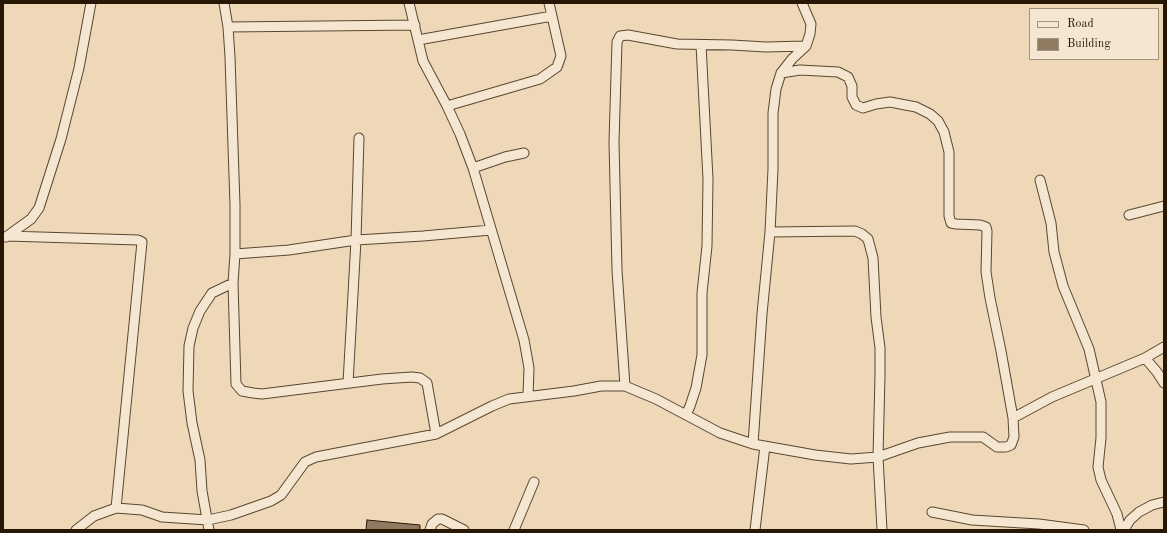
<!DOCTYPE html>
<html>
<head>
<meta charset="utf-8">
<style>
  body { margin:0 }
  #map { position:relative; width:1167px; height:533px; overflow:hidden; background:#eed8b7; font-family:"Old Standard TT",serif }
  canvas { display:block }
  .frame { position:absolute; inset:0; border:4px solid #281705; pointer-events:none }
  .legend { position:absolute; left:1029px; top:8px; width:130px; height:52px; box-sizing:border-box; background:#f4e6d0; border:1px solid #a2937f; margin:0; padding:5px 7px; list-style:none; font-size:12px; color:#281705 }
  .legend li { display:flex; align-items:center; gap:8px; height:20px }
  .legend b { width:20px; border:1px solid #a2937f }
</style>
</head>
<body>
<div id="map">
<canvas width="1167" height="533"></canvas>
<div class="frame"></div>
<ul class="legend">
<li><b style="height:5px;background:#f4e6d0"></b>Road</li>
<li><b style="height:11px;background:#8f7b62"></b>Building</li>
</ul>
</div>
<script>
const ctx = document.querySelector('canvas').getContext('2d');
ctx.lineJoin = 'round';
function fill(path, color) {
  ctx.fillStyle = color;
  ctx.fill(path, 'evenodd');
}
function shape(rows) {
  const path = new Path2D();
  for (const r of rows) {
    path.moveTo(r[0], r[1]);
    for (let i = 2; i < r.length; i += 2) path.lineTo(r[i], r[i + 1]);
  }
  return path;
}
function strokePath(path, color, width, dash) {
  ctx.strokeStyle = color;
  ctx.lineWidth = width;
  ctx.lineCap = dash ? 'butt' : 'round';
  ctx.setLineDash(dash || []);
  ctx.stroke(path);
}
const building = shape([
  [367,520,420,525,420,530,366,530,367,520]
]);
fill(building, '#8f7b62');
strokePath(building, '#281705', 1);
const minor = shape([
  [224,3,228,27,230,57,235,205,235,254,289,250,356,240,423,236,491,230],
  [409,3,423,61,447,106,460,134,473,168,524,340,529,368,528,396],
  [228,27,415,25],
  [418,40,552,16],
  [781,73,800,70,838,72,848,77,852,86,852,97,856,105,863,108,876,104,890,102,916,107,930,114,938,121,944,132,949,152,949,216,951,223,956,224,980,225,986,227,987,231,986,272,990,298,1001,351,1013,418],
  [447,106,540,79,557,67,561,56,549,3],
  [473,168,505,157,524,153],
  [1040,180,1051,223,1054,252,1063,286,1089,349,1101,402,1101,438,1098,467,1101,480,1117,514,1121,530],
  [1129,215,1164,206],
  [770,232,855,231,862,234,868,239,873,258,876,317,880,348,880,375,878,457,882,530],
  [7,236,138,240,142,242,116,508],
  [6,237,31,219,39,208,61,139,79,68,91,3],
  [233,283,236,384,242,391,253,393,262,394,382,379,412,377,420,378,427,383,436,434],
  [1145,358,1157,372,1164,383],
  [348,383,356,240,359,138],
  [625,386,617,270,614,142,617,42,620,36,628,35,677,44,732,45,766,47,806,46],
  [686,415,690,406,696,388,702,355,702,293,707,246,708,179,701,45],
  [753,444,762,314,770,232,773,169,773,113,776,89,781,73,792,59,806,46,810,34,811,24,802,3],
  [932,512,972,520,1039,524,1084,530],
  [76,530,94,516,116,508,142,510,162,517,208,520,231,515,271,501,281,495,305,462,316,457,436,434,492,406,509,399,574,391,601,386,625,386,656,399,720,433,753,444,815,455,851,459,878,457,918,443,950,437,983,437,997,447,1006,447,1011,445,1014,437,1013,418,1052,397,1145,358,1164,347],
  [209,530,202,491,200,460,192,423,188,391,189,346,193,328,200,311,212,293,233,283,235,254],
  [430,530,432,524,438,519,442,519,464,530],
  [514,530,534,482],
  [755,530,765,446],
  [1124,530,1130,520,1139,512,1152,505,1164,502]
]);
strokePath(minor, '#5a4732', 11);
strokePath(minor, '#f4e6d0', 9);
</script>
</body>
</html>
